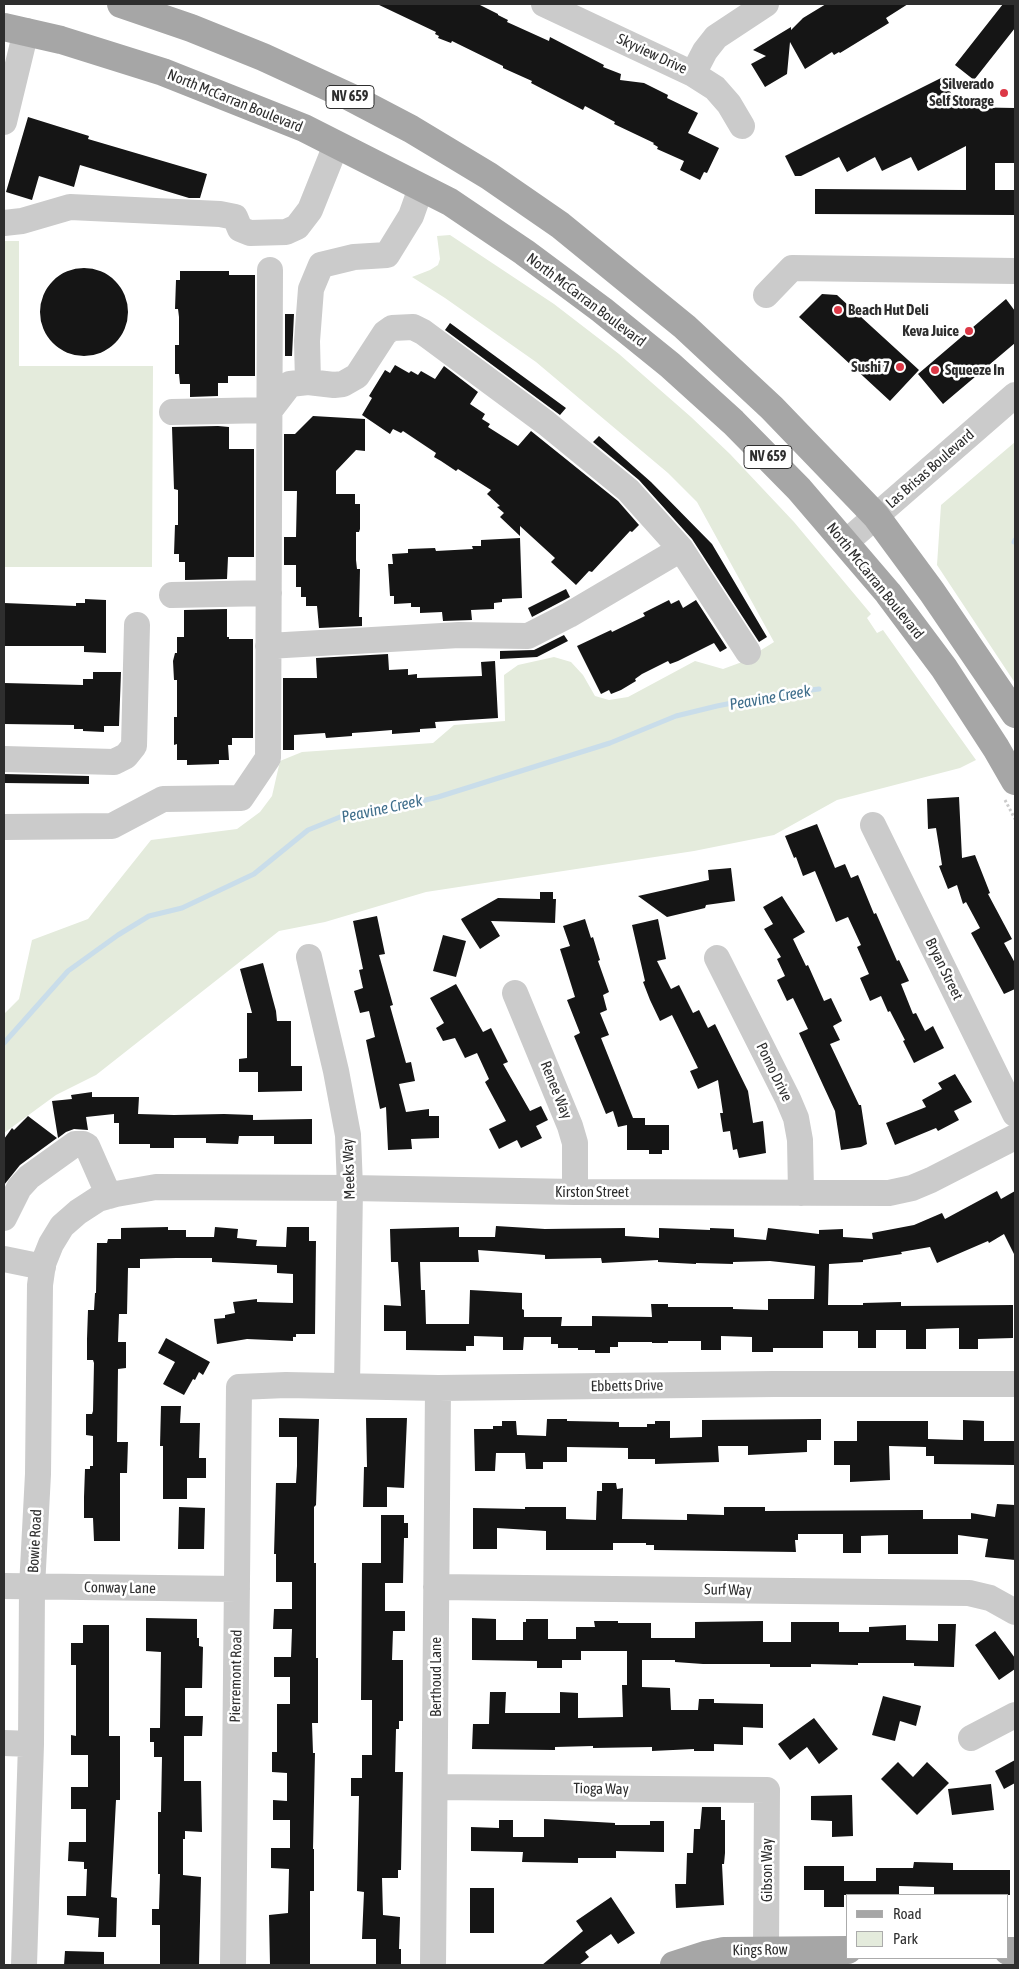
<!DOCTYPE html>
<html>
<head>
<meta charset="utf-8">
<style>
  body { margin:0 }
  #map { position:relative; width:1019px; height:1969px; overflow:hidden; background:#fff; font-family:"Asap Condensed",sans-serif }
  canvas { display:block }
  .frame { position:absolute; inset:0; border:5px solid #2e2e2e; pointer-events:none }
  .legend { position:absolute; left:846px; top:1894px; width:162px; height:65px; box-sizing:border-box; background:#fff; border:1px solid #ababab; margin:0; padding:6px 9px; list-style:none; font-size:15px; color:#2e2e2e }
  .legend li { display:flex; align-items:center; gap:10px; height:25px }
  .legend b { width:25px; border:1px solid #ababab }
</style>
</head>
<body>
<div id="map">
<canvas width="1019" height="1969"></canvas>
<div class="frame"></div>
<ul class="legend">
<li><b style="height:6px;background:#a6a6a6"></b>Road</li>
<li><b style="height:14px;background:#e4ebdc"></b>Park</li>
</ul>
</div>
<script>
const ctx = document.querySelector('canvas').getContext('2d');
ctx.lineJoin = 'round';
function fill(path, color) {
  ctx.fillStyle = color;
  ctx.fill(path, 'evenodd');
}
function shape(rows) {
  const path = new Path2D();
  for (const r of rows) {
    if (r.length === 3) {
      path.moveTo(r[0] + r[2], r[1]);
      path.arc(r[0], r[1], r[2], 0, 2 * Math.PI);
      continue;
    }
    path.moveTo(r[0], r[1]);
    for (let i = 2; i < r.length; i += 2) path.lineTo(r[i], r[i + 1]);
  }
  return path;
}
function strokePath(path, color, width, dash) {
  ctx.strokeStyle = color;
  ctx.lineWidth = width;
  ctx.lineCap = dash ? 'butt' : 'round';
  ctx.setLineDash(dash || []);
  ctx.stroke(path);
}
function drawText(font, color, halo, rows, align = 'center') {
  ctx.font = font + ' "Asap Condensed",sans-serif';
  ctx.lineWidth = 5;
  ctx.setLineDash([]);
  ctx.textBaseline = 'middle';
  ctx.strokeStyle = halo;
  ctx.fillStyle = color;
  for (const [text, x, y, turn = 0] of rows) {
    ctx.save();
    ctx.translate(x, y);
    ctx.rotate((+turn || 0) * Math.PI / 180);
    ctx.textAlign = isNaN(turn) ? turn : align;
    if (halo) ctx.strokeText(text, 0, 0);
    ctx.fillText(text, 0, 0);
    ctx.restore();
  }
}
fill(shape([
  [450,235,554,304,619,354,691,417,730,454,794,522,871,614,867,618,877,633,883,630,976,760,960,768,837,800,774,835,694,851,426,892,325,922,279,931,96,1075,56,1095,4,1133,4,1014,19,999,32,940,88,919,151,840,237,829,260,812,272,796,280,761,302,752,433,743,454,725,505,721,504,675,518,665,554,657,571,662,583,675,595,696,609,700,628,697,695,661,723,669,742,662,774,642,697,502,668,473,536,362,445,298,412,277,430,270,438,265,440,259,437,236],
  [4,241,19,241,19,366,153,366,152,567,4,567],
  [1015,442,1015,683,937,565,941,505]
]), '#e4ebdc');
strokePath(shape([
  [1014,542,1015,540],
  [4,1043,68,971,118,935,149,916,182,908,254,874,308,830,340,817,405,805,438,797,610,743,676,716,717,706,772,695,819,689]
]), '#c9ddea', 5);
fill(shape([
  [377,4,478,4,498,14,498,15,508,20,507,22,549,41,550,37,604,65,603,67,621,74,620,80,644,83,668,95,667,98,698,113,688,133,719,148,707,173,704,172,700,180,680,170,684,161,657,149,658,147,653,144,654,143,614,124,615,122,585,106,583,110,531,83,532,81,503,68,503,66,452,41,451,43,438,38,439,36,435,34,436,32],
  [826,4,908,4,886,18,889,23,840,53,839,52,834,55,832,52,805,69,790,42,787,74,765,87,751,64,766,56,753,50,791,27,791,30,803,18],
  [1003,4,1015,4,1015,28,974,80,955,65],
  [943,77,958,107,1015,108,1015,163,995,163,995,190,1015,190,1015,215,815,214,815,189,966,190,966,146,918,171,911,157,882,171,875,157,847,172,839,157,801,176,795,176,785,156],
  [28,117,89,136,88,139,207,174,200,198,189,198,80,165,74,187,39,176,32,200,6,192],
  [84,312,44],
  [180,271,229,271,229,275,255,275,255,376,228,376,228,383,218,383,218,396,190,397,190,384,180,384,179,374,175,374,175,345,179,345,179,317,178,309,175,309,176,280,180,280],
  [822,294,837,295,919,370,890,401,799,317],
  [1006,299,1015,311,1015,343,943,404,918,374],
  [285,314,294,314,292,356,285,356],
  [450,323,566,408,560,415,445,330],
  [395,365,409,373,411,371,418,375,421,371,435,379,444,366,478,392,470,404,485,414,482,419,490,424,488,427,518,446,531,431,618,501,639,525,632,532,630,531,592,572,589,571,576,585,551,562,555,558,520,526,520,536,500,517,504,513,497,507,500,506,487,494,491,490,458,469,456,471,441,461,434,457,436,453,403,431,401,433,393,429,390,434,362,415,372,398,369,396,385,370,390,373],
  [313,416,365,419,365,451,356,450,336,471,336,494,355,494,355,504,360,504,360,529,359,532,356,532,356,560,357,569,360,569,359,617,362,617,362,626,319,628,317,606,306,606,306,597,301,597,301,587,296,587,296,565,284,565,284,537,296,537,297,491,284,491,284,434,295,434],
  [218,426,229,427,229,449,254,449,254,557,228,557,227,579,185,580,185,562,179,562,179,554,174,554,175,525,178,525,178,490,174,489,172,427],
  [599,436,651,482,712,544,767,637,759,642,692,539,639,480,593,442],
  [520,538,522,598,502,599,502,602,494,603,494,609,471,610,472,620,443,621,442,612,420,613,420,607,411,607,411,603,394,604,394,596,390,596,388,564,393,564,392,554,408,553,408,549,435,548,436,551,473,549,472,546,481,546,481,540],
  [566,589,570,597,532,617,528,608],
  [85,599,106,600,106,653,84,652,84,646,4,646,4,603,76,606,76,603,85,603],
  [669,600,671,604,679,600,683,608,696,600,727,648,720,652,714,643,678,661,670,664,668,661,642,674,635,679,636,681,621,690,611,694,609,690,601,694,577,646,611,630,612,632,645,616,643,613],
  [227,609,227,637,229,637,229,639,253,639,253,738,232,738,232,745,228,745,229,760,219,760,219,764,187,765,187,760,177,760,177,744,174,745,174,717,177,717,177,680,174,680,173,661,175,653,177,653,177,637,184,637,184,610],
  [564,635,568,641,537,657,500,659,500,651,534,650],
  [388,654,389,670,408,669,408,675,417,674,417,678,482,676,481,662,495,661,498,718,435,722,436,728,420,729,420,732,392,734,392,730,367,732,352,733,352,736,326,738,325,733,294,735,294,750,283,750,283,678,317,678,316,658],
  [93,672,121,672,119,726,104,726,104,732,83,731,83,729,74,729,74,725,4,724,4,683,83,685,83,679,93,679],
  [4,774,89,776,89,784,4,783],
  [959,797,962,858,975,855,990,893,988,894,1012,939,1004,943,1015,963,1015,989,1004,994,971,933,980,928,966,902,963,904,957,885,948,889,939,866,942,865,936,828,928,829,927,799],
  [817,824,835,868,845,864,851,878,858,875,874,914,876,913,897,961,899,960,909,981,901,984,913,1014,916,1013,925,1031,933,1026,944,1048,914,1063,903,1041,905,1040,890,1011,888,1012,881,996,870,1001,860,978,869,974,857,947,861,945,848,917,836,922,815,871,803,876,796,857,794,858,785,836],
  [731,868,735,901,706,905,705,908,667,917,638,896,709,880,708,870],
  [540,892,553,892,553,899,556,899,555,923,491,921,500,936,480,949,462,921,461,919,498,898,540,899],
  [782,896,805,932,793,939,806,966,808,965,824,1001,831,998,842,1021,833,1026,840,1040,830,1044,859,1105,861,1105,867,1144,861,1147,841,1150,835,1111,799,1033,808,1029,793,998,787,1001,777,980,785,976,777,959,781,957,764,929,773,924,763,907],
  [377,916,385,954,379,955,393,1005,390,1006,406,1063,411,1062,415,1081,399,1084,406,1112,429,1109,429,1116,439,1116,439,1138,411,1139,412,1149,388,1150,386,1107,380,1109,366,1040,375,1037,369,1011,360,1013,354,991,363,988,359,970,363,969,353,921],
  [585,919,591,938,593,937,600,960,598,961,609,992,603,995,607,1010,600,1013,609,1035,601,1038,633,1118,645,1118,645,1125,669,1125,669,1150,662,1150,662,1154,649,1154,649,1150,627,1150,627,1125,618,1127,613,1111,606,1114,574,1036,580,1033,567,1000,575,997,560,949,570,946,563,926],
  [658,919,666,959,657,961,671,989,679,985,693,1013,699,1010,708,1028,715,1024,748,1091,753,1123,763,1121,766,1153,739,1158,737,1149,733,1150,730,1131,723,1132,720,1113,723,1113,718,1080,698,1089,690,1071,698,1068,672,1015,660,1021,650,1000,643,982,645,981,632,925],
  [443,935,466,941,456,977,433,971],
  [263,963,276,1011,277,1021,291,1021,291,1066,302,1066,302,1091,258,1092,258,1072,239,1072,239,1059,247,1058,247,1013,252,1013,240,969],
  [456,984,483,1032,491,1028,508,1062,503,1064,530,1111,541,1106,548,1120,536,1126,542,1138,521,1148,517,1140,499,1149,489,1129,506,1121,485,1082,489,1079,477,1053,465,1058,455,1038,443,1041,436,1028,444,1023,430,998],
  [955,1074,972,1102,954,1111,959,1120,938,1131,936,1128,895,1145,886,1123,926,1107,922,1100,942,1089,938,1083],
  [92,1092,92,1097,139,1097,138,1114,174,1115,224,1114,253,1115,253,1120,312,1119,312,1144,274,1144,274,1136,239,1136,238,1144,206,1143,206,1138,174,1138,174,1148,150,1148,150,1144,119,1144,119,1123,114,1123,114,1114,86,1117,88,1130,74,1129,66,1132,58,1138,52,1101,72,1099,71,1095],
  [28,1116,57,1138,20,1165,4,1185,4,1139,12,1128,14,1130],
  [997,1191,1001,1199,1015,1191,1015,1256,1004,1234,989,1243,988,1241,937,1263,930,1247,901,1252,902,1254,863,1260,863,1262,829,1264,828,1305,863,1305,863,1303,901,1302,901,1306,1013,1305,1013,1338,978,1339,978,1349,959,1349,959,1328,926,1329,926,1349,906,1349,906,1330,876,1330,876,1348,858,1348,858,1331,823,1331,823,1348,773,1348,773,1352,752,1352,752,1337,721,1336,721,1350,701,1350,701,1341,668,1341,668,1343,652,1343,652,1342,618,1342,618,1347,610,1347,610,1353,595,1353,595,1350,578,1350,578,1348,558,1348,558,1344,551,1344,551,1337,524,1337,523,1350,503,1350,503,1337,474,1336,474,1346,466,1346,466,1351,406,1350,406,1331,384,1331,384,1305,401,1306,398,1262,391,1262,390,1229,459,1227,459,1237,495,1237,496,1226,545,1229,625,1228,625,1236,659,1238,659,1228,710,1230,710,1228,734,1229,734,1237,766,1240,768,1228,819,1234,819,1230,843,1229,843,1237,873,1239,872,1233,914,1225,942,1213,945,1219],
  [478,1250,545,1255,545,1259,601,1258,602,1263,658,1260,658,1262,696,1264,696,1263,733,1264,733,1262,770,1261,815,1266,814,1299,768,1299,768,1310,733,1309,733,1307,668,1307,668,1304,651,1304,652,1317,592,1316,592,1326,561,1326,562,1317,524,1317,524,1310,522,1309,522,1293,470,1290,469,1324,426,1324,425,1290,421,1290,420,1262,479,1262],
  [168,1227,168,1230,186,1230,186,1237,214,1237,215,1227,238,1229,237,1238,257,1240,256,1246,286,1247,287,1227,309,1227,309,1241,316,1241,315,1334,296,1334,296,1337,293,1337,293,1341,247,1339,217,1344,214,1319,225,1318,225,1315,235,1313,233,1302,257,1299,257,1302,293,1303,293,1274,277,1273,277,1265,212,1262,212,1258,176,1258,140,1259,140,1268,128,1268,127,1314,119,1314,118,1342,126,1342,126,1368,118,1369,117,1442,128,1442,127,1473,120,1473,120,1541,94,1541,93,1518,84,1518,84,1497,85,1469,90,1469,90,1466,93,1466,93,1436,86,1435,86,1414,92,1414,93,1411,94,1363,93,1360,87,1360,87,1339,88,1310,94,1310,95,1293,96,1293,97,1243,107,1243,108,1239,121,1239,121,1228],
  [166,1338,210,1362,203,1375,199,1372,195,1380,193,1379,184,1395,163,1384,175,1362,158,1353],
  [161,1406,181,1406,180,1423,200,1423,199,1458,206,1458,206,1478,187,1478,187,1499,163,1499,163,1446,160,1446],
  [279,1418,319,1419,316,1505,314,1507,314,1563,316,1563,316,1658,318,1658,318,1723,312,1723,313,1753,315,1753,313,1849,314,1849,314,1891,310,1891,310,1965,270,1965,269,1915,288,1913,289,1869,271,1868,271,1848,290,1848,290,1820,273,1820,273,1800,287,1801,287,1773,272,1772,272,1752,277,1752,277,1704,290,1704,290,1677,274,1677,274,1657,291,1657,292,1629,273,1629,274,1609,292,1609,292,1582,276,1582,276,1554,274,1554,276,1483,296,1483,297,1466,297,1437,279,1437],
  [366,1418,407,1418,404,1488,387,1487,387,1507,363,1507,364,1467,367,1467],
  [547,1419,567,1419,567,1421,619,1422,619,1427,647,1427,647,1424,655,1424,655,1421,670,1421,670,1438,702,1437,702,1420,821,1419,821,1440,807,1440,807,1452,748,1455,748,1446,718,1446,719,1462,655,1464,655,1459,628,1459,628,1448,567,1447,567,1462,543,1462,543,1469,526,1469,525,1453,496,1453,495,1471,475,1471,474,1429,493,1429,493,1426,502,1426,502,1421,516,1421,517,1435,546,1436],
  [963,1420,984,1421,984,1441,1015,1441,1015,1465,934,1464,934,1456,926,1456,926,1447,889,1446,890,1480,850,1482,850,1465,834,1465,834,1441,857,1441,857,1421,928,1421,928,1439,963,1440],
  [602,1483,616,1483,617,1489,623,1488,622,1519,687,1520,687,1514,724,1515,724,1507,765,1507,765,1511,923,1510,923,1519,971,1519,971,1513,995,1517,997,1504,1015,1505,1015,1560,985,1557,988,1539,958,1535,958,1554,888,1554,888,1535,861,1536,861,1553,843,1553,843,1534,798,1534,798,1540,795,1540,796,1552,654,1550,654,1545,646,1545,646,1543,613,1543,613,1550,546,1550,546,1531,497,1528,497,1549,473,1549,473,1508,525,1509,525,1507,566,1507,566,1519,596,1520,597,1491,602,1491],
  [179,1507,205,1508,204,1549,178,1549],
  [381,1515,404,1515,404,1523,408,1523,408,1538,404,1538,403,1583,385,1583,385,1611,405,1611,405,1631,393,1631,392,1660,403,1660,403,1721,399,1721,399,1729,396,1729,395,1772,403,1772,401,1870,398,1870,398,1878,382,1878,383,1915,400,1917,399,1949,401,1949,401,1965,376,1965,376,1939,362,1939,364,1892,357,1891,359,1796,351,1796,351,1778,362,1778,362,1755,372,1755,372,1700,361,1700,362,1563,381,1563],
  [146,1618,197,1619,197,1638,199,1638,199,1646,203,1647,202,1688,185,1688,185,1716,203,1716,202,1736,184,1736,184,1781,201,1781,202,1832,185,1831,185,1839,183,1839,183,1875,201,1877,199,1965,160,1965,160,1925,152,1925,152,1909,159,1909,160,1874,158,1874,158,1812,161,1812,162,1757,154,1757,154,1742,150,1742,150,1728,160,1728,161,1652,146,1651],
  [472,1618,496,1619,496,1640,523,1640,523,1622,526,1622,526,1619,548,1619,548,1639,576,1639,576,1627,595,1627,594,1621,618,1621,618,1623,651,1623,651,1638,695,1638,695,1622,763,1621,763,1642,791,1642,791,1622,839,1622,839,1632,869,1632,869,1627,906,1625,906,1640,938,1641,938,1624,956,1624,954,1667,914,1666,914,1663,858,1663,858,1665,811,1664,811,1667,770,1667,770,1664,703,1664,675,1662,675,1660,642,1660,642,1687,670,1688,671,1710,698,1710,699,1699,714,1699,714,1703,763,1704,763,1728,743,1727,743,1745,714,1744,714,1751,694,1751,694,1749,652,1751,652,1747,593,1748,593,1746,555,1747,555,1750,472,1749,473,1724,489,1724,490,1692,506,1692,505,1713,560,1713,560,1692,578,1693,578,1718,623,1717,622,1685,627,1685,627,1651,581,1651,581,1660,562,1660,562,1668,537,1668,537,1661,472,1660],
  [83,1625,109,1625,109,1736,120,1736,120,1800,116,1800,111,1897,117,1898,116,1937,98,1937,99,1918,67,1915,67,1896,86,1896,87,1869,84,1869,84,1862,68,1861,69,1842,86,1842,86,1809,71,1809,71,1787,88,1787,88,1755,71,1755,71,1735,76,1736,76,1665,71,1665,71,1643,83,1643],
  [995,1631,1015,1658,1015,1669,999,1680,975,1645],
  [883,1696,921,1706,916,1726,900,1721,895,1741,872,1735],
  [814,1718,838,1749,819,1764,807,1747,790,1760,778,1744],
  [1015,1760,1015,1783,1004,1789,995,1771],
  [898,1762,913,1777,927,1762,949,1783,917,1815,881,1779],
  [991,1784,994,1810,952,1815,948,1789],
  [852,1795,853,1836,832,1837,832,1821,811,1820,811,1796],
  [702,1807,721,1807,721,1820,725,1820,725,1853,724,1864,722,1864,724,1905,676,1908,675,1884,686,1884,687,1853,693,1853,694,1829,700,1829],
  [544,1819,615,1823,615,1825,650,1825,650,1821,664,1821,664,1852,616,1851,616,1858,578,1858,578,1863,522,1862,523,1852,471,1851,471,1827,499,1828,499,1820,513,1820,513,1837,544,1837],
  [914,1862,953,1863,953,1870,1010,1870,1010,1895,934,1895,934,1887,899,1886,899,1895,844,1895,844,1907,824,1907,824,1890,804,1890,804,1866,844,1866,844,1881,876,1881,876,1868,913,1868],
  [470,1888,494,1888,494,1933,470,1933],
  [611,1897,635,1933,618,1944,611,1934,585,1952,589,1957,579,1965,542,1965,583,1931,576,1921],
  [65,1951,104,1952,104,1965,64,1965]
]), '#151515');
strokePath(shape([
  [1005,800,1015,819]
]), '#cbcbcb', 3, [2.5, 2.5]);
strokePath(shape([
  [544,4,693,74,715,88,729,104,742,126],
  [693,74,705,51,716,37,766,4],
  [4,122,26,31],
  [4,223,22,221,70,207,220,214,235,217,240,229,250,233,286,232,297,227,310,210,336,145],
  [766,295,792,268,1015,271],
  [308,382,307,341,311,289,321,265,354,257,387,255,411,216,421,188],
  [172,412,270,410,290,384,308,382,334,385,343,384,357,376,385,333,392,328,413,327,423,332,546,423,628,490,681,549,748,652],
  [845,543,1015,395],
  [172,595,269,593],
  [268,646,459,635,528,636,569,615,681,549],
  [4,759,114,762,126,756,134,746,137,625],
  [873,825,1015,1114],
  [4,827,112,826,163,799,241,798,268,758,270,270],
  [309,957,336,1071,348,1135,350,1188,347,1386],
  [717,958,788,1099,796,1118,800,1140,801,1193],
  [515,993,570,1126,575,1143,575,1192],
  [4,1218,19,1188,29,1177,75,1144,83,1144,87,1146,109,1196],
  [4,1259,43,1267],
  [4,1586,237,1589],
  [436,1587,969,1593,990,1598,1015,1612],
  [971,1738,1015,1715],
  [4,1743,31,1744],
  [435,1787,767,1790,766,1950],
  [24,1965,31,1744,32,1587,38,1474,40,1285,43,1264,51,1244,62,1226,78,1212,98,1199,116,1194,156,1187,350,1188,575,1192,889,1193,912,1188,931,1180,1015,1137],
  [233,1965,239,1387,286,1385,438,1388,774,1384,1015,1384],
  [433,1965,438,1388]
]), '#cbcbcb', 26);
strokePath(shape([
  [121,4,191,28,263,57,350,97,411,129,489,176,560,225,685,327,772,408,876,516,932,592,1015,714],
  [4,27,61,40,163,72,304,128,450,202,524,252,602,310,670,365,733,422,799,489,888,593,944,668,996,748,1015,781],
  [1008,1951,1015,1951],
  [674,1965,705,1955,724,1951,848,1950]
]), '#a6a6a6', 28);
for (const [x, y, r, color] of [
  [1004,93,5,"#dc3846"],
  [838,310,5,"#dc3846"],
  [969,331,5,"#dc3846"],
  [900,367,5,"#dc3846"],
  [935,370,5,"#dc3846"]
]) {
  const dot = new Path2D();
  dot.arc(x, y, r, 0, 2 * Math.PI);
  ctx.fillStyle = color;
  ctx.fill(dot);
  strokePath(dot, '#fff', 2);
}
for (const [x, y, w] of [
  [350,97,48],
  [768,457,48]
]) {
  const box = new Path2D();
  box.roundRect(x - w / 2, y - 11.5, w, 23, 4);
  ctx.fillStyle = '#fff';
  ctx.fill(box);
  strokePath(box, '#2e2e2e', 1);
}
drawText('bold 14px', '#2e2e2e', null, [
  ["NV 659",350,97],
  ["NV 659",768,457]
]);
drawText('15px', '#2e2e2e', '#fff', [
  ["Skyview Drive",652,54,25],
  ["North McCarran Boulevard",235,101,22],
  ["North McCarran Boulevard",586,300,37],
  ["Las Brisas Boulevard",930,469,-41],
  ["North McCarran Boulevard",875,581,51],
  ["Bryan Street",944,969,64],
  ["Pomo Drive",774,1072,64],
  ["Renee Way",556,1090,68],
  ["Meeks Way",349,1169,-92],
  ["Kirston Street",592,1192],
  ["Ebbetts Drive",627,1386,-1],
  ["Bowie Road",35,1541,-87],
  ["Conway Lane",120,1588,1],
  ["Surf Way",728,1590,1],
  ["Pierremont Road",236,1676,-89],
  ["Berthoud Lane",436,1677,-90],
  ["Tioga Way",601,1789,1],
  ["Gibson Way",767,1870,-90],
  ["Kings Row",760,1950,-1]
]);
drawText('bold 15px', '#2e2e2e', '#fff', [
  ["Silverado",994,84],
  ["Self Storage",994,101],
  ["Beach Hut Deli",848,310,"left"],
  ["Keva Juice",959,331],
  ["Sushi 7",890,367],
  ["Squeeze In",945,370,"left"]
], 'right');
drawText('italic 16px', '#406f8c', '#fff', [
  ["Peavine Creek",770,698,-10],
  ["Peavine Creek",382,809,-12]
]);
</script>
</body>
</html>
